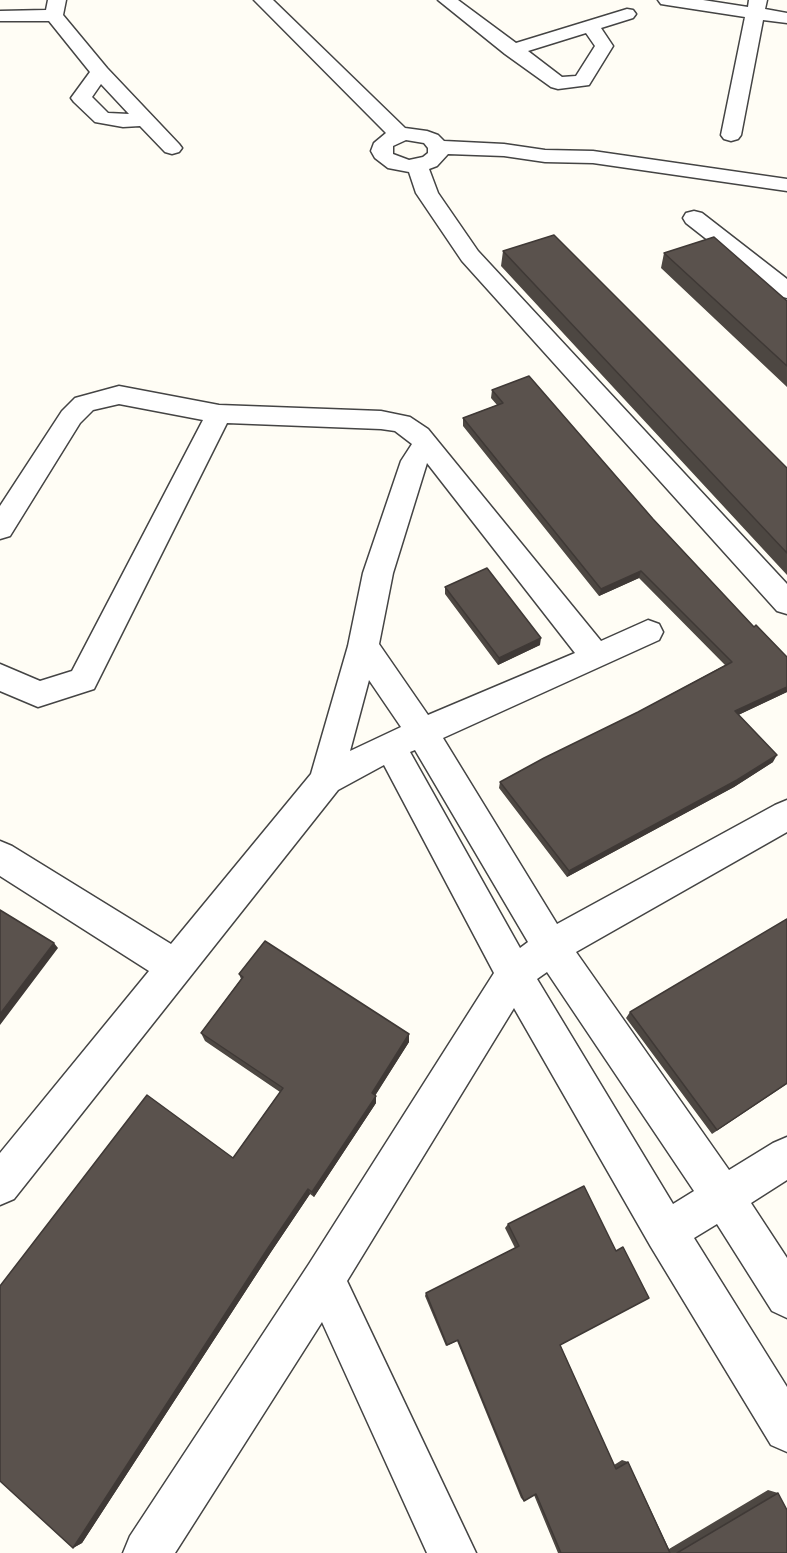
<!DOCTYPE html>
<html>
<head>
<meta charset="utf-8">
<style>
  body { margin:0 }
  canvas { display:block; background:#fffdf5 }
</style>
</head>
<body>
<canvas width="787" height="1553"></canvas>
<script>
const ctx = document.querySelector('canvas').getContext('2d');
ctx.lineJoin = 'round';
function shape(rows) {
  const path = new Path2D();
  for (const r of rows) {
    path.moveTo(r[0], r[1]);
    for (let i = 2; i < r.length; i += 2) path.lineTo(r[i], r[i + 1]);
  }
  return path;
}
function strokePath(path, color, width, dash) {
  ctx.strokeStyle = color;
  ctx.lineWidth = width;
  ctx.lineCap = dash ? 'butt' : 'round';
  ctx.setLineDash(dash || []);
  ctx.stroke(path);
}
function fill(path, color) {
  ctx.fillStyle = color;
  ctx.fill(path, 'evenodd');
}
const minor = shape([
  [48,0,66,0,63,15,107,68,179,144,182,148,179,152,172,154,165,152,140,126,123,127,95,122,74,102,71,98,90,72,49,21,0,21,0,11,46,10,48,0],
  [101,84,129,114,108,113,92,97,101,84],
  [254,0,273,0,405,128,427,131,438,135,444,141,504,144,545,150,593,151,787,179,787,191,593,163,545,162,504,156,448,154,437,166,429,169,438,193,478,251,787,584,787,614,777,611,462,261,416,193,409,172,388,168,375,158,371,151,374,143,386,133,254,0],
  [406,140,424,143,428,148,428,153,423,157,409,160,393,154,393,146,406,140],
  [438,0,458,0,516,43,627,9,633,10,636,14,633,18,601,28,613,46,589,85,558,89,551,87,505,54,438,0],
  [586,33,595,46,576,76,562,77,528,51,586,33],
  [658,0,703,0,748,7,749,0,767,0,765,9,787,13,787,23,763,20,741,135,738,139,731,141,724,139,721,135,745,17,667,5,661,4,658,0],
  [694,211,702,213,787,279,787,298,779,296,686,223,683,218,686,213,694,211],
  [119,386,219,405,381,411,410,417,428,429,601,641,648,620,659,624,663,632,659,640,443,738,557,924,775,805,787,800,787,832,576,952,729,1170,773,1143,787,1137,787,1180,751,1203,787,1258,787,1318,772,1311,717,1224,694,1238,787,1387,787,1452,771,1445,651,1247,514,1008,347,1281,476,1553,427,1553,322,1322,175,1553,123,1553,130,1536,309,1264,494,973,384,765,338,790,14,1199,0,1205,0,1153,149,971,0,876,0,841,12,846,171,944,311,774,348,646,363,573,401,461,412,444,395,431,381,429,227,423,94,689,38,707,0,691,0,664,40,681,72,671,203,420,119,404,93,410,80,423,10,536,0,539,0,506,62,411,75,398,119,386],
  [427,463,575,653,428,715,379,644,393,573,427,463],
  [369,680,401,727,350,751,369,680],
  [415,750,528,942,520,948,410,752,415,750],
  [547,972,694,1191,673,1204,537,979,547,972]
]);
strokePath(minor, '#444', 3);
fill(minor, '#fff');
fill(shape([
  [503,251,787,468,787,575,501,266],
  [664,253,787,301,787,387,661,268],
  [492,390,653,519,754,627,787,657,787,692,738,715,773,762,734,787,567,877,499,788,500,782,638,712,725,665,639,578,599,596,463,426,463,418,497,405,491,398],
  [445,587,540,645,498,665,445,594],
  [239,974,409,1042,375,1096,376,1103,314,1197,310,1194,271,1252,82,1543,73,1548,233,1158,280,1092,205,1041,201,1033,241,979],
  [630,1012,787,1084,712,1134,626,1018],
  [584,1186,560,1345,614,1465,622,1460,628,1462,669,1549,768,1490,778,1493,787,1553,558,1553,534,1495,524,1501,521,1498,457,1341,446,1346,425,1296,426,1293,515,1248,505,1228,508,1224]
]), '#4d4742');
fill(shape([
  [641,571,639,578,599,596,601,589],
  [541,638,540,645,498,665,499,658],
  [787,687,787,692,732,718,735,711],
  [777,755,773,762,734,787,567,877,569,871],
  [54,943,58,948,0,1025,0,1014],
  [409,1034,409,1042,372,1100,372,1093],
  [376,1096,376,1103,314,1197,312,1192],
  [308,1189,310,1194,271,1252,82,1543,73,1548,268,1248]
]), '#3f3936');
const building = shape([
  [554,235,787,468,787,553,503,251,554,235],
  [714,237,787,301,787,366,664,253,714,237],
  [529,376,653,519,754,627,756,625,787,657,787,687,735,711,777,755,737,780,569,871,500,782,544,758,638,712,732,662,641,571,601,589,463,418,503,403,492,390,529,376],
  [487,568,541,638,499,658,445,587,487,568],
  [0,910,54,943,0,1014,0,910],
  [787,919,787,1083,717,1130,630,1012,787,919],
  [265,941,409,1034,372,1093,376,1096,312,1192,308,1189,268,1248,73,1548,0,1481,0,1286,147,1095,233,1158,283,1088,201,1033,243,977,239,974,265,941],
  [584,1186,616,1251,623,1247,649,1298,560,1345,616,1469,628,1462,670,1553,561,1553,536,1494,524,1501,458,1340,447,1345,426,1293,519,1246,508,1224,584,1186],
  [778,1493,787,1510,787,1553,677,1553,778,1493]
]);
fill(building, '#5a524d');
strokePath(building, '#3f3936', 1.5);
</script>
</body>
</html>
